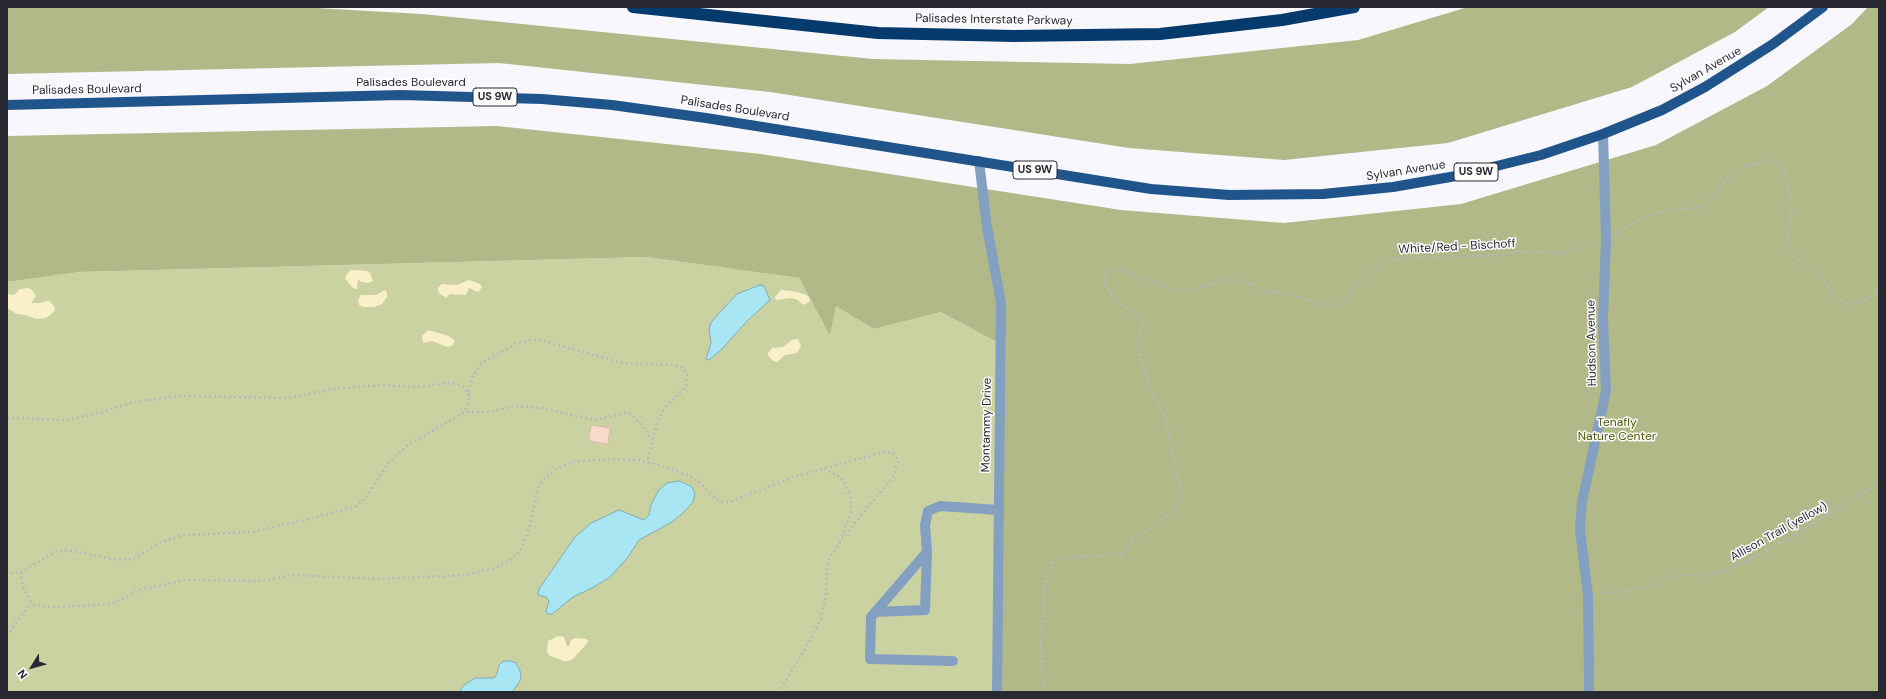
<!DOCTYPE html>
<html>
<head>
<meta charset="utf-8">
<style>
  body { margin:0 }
  #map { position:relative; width:1886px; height:699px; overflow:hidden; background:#f9f7fe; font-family:"DM Sans",sans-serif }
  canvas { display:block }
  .frame { position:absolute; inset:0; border:8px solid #292732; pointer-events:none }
  .north { position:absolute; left:12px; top:647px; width:40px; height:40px; -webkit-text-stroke:3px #fff; paint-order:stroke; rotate:233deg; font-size:11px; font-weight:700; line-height:16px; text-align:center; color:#292732 }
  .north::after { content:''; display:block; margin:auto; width:14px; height:18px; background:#292732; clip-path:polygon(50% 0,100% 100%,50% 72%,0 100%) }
</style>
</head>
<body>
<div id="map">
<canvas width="1886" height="699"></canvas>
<div class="frame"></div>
<div class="north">N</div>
</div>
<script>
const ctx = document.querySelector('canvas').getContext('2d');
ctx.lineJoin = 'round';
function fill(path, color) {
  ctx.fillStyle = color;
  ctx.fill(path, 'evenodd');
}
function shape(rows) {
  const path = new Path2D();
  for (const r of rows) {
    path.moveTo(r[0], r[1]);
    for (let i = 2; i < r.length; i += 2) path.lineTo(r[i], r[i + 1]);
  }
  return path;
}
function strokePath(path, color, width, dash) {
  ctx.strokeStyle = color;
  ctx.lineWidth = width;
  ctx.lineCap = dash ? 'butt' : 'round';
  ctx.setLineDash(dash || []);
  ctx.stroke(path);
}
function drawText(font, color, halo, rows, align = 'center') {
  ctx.font = font + ' "DM Sans",sans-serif';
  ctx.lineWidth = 3;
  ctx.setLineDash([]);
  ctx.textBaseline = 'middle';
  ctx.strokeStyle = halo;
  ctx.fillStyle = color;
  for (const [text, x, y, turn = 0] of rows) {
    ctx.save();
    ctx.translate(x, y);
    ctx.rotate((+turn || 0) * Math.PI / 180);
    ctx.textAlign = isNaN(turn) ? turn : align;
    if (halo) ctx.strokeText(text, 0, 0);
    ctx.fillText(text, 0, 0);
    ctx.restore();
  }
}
fill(shape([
  [646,257,799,278,830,336,836,305,874,329,941,312,1000,344,997,692,7,692,7,282,80,272]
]), '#cbd2a2');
fill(shape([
  [7,7,298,7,422,14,873,59,1130,64,1358,40,1468,7,1769,7,1735,32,1632,87,1448,143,1284,160,1129,148,770,92,499,63,7,74],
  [1868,7,1879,7,1879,692,997,692,1000,344,941,312,874,329,836,306,830,336,799,278,646,257,80,272,7,282,7,136,497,126,761,154,1121,210,1284,223,1461,204,1656,145,1767,86,1852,24]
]), '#b2b989');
fill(shape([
  [351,270,367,271,370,273,373,281,368,283,361,282,358,279,357,289,354,289,345,279,347,274],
  [469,280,480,284,482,287,480,290,478,292,469,288,466,295,450,294,446,298,439,293,438,288,442,284,457,285],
  [28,288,32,290,36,296,31,303,40,303,46,301,50,301,55,308,54,312,46,318,37,319,25,315,17,314,7,308,7,294,14,295,20,289],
  [385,290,387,293,387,297,382,304,374,307,363,307,359,305,358,300,361,295,376,295],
  [781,290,792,291,804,294,809,297,810,301,803,305,798,300,792,298,776,300,775,297],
  [428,330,449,336,455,341,452,346,447,347,432,341,423,343,422,336],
  [798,339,801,346,797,353,785,355,777,362,773,361,768,355,768,353,772,348,783,347,792,340],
  [558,636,564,637,567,646,569,646,571,640,575,638,587,639,588,642,574,658,569,661,564,661,550,656,547,652,548,641]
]), '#f9efc9');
const water = shape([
  [760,285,764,286,770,300,747,321,721,350,709,360,706,359,711,343,709,328,712,321,737,294,760,285],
  [679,481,691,486,695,493,693,502,684,512,672,522,639,540,628,557,610,577,594,587,573,597,552,614,547,614,546,611,549,601,546,597,538,595,539,589,575,537,591,523,619,510,644,520,649,515,651,505,658,491,667,483,679,481],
  [504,661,510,661,516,663,521,673,520,681,512,692,459,692,463,686,475,678,494,678,497,674,499,665,504,661]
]);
fill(water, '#a7e6f2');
strokePath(water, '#81adb8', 1);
const building = shape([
  [591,425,610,428,608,444,589,441,591,425]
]);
fill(building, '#f8d9cc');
strokePath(building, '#dbbaad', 1);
strokePath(shape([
  [1616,234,1645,216,1667,211,1705,207,1717,189,1742,168,1765,161,1776,161,1781,165,1784,171,1791,198,1792,212,1787,240,1792,253,1803,264,1818,275,1834,294,1845,303,1850,304,1862,302,1872,296,1879,288],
  [468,392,474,374,482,363,517,343,531,340,540,340,623,363,672,365,681,367,685,370,687,374,686,387,667,405,662,412,657,423,647,462],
  [462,413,465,412,487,412,518,406,541,408,595,420,625,413,631,414,643,426,652,440],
  [7,419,14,418,67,420,95,414,134,402,177,396,287,398,334,389,381,385,419,387,448,383,462,385,469,395,469,402,465,410,458,416,408,445,388,463,368,495,357,506,313,518,251,532,184,535,161,542,133,559,118,560,66,550,55,552,21,572,7,574],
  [824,469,840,477,845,484,851,498,851,512,841,538],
  [21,572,23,587,31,602,35,605,50,607,101,605,116,602,139,590,185,580,256,581,270,580,290,575,379,579,448,576,470,574,495,568,509,561,520,552,529,529,538,487,542,481,554,470,573,462,608,459,636,460,659,465,690,476,700,483,715,498,722,502,730,502,793,477,883,452,893,453,896,456,898,462,893,477,843,537,831,556,827,566,826,594,821,619,809,642,779,692],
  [1599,594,1636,590,1656,585,1680,575,1705,576,1736,567,1798,533,1879,483],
  [7,636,31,602],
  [1044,692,1041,643,1045,586,1047,575,1053,563,1058,559,1121,554,1129,547,1132,539,1149,530,1172,512,1183,497,1172,454,1166,419,1148,384,1139,350,1138,339,1142,326,1141,321,1135,313,1115,299,1106,287,1104,279,1108,270,1112,269,1124,270,1173,290,1182,291,1194,290,1224,280,1241,280,1268,291,1285,293,1331,306,1342,303,1359,282,1381,264,1389,260,1402,258,1489,256,1525,251,1563,254,1595,243]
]), '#b9b7bf', 2.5, [2, 3]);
strokePath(shape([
  [979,161,987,227,1001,303,997,692],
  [875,612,925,610,927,552],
  [953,661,870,659,871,617,927,552,925,525,928,511,940,506,999,510],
  [1589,692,1588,595,1580,529,1582,502,1606,391,1603,319,1606,239,1603,134]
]), '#84a0c0', 10);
strokePath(shape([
  [7,105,401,95,542,99,612,105,706,118,1151,189,1229,195,1323,194,1393,187,1456,176,1541,155,1603,134,1662,110,1705,87,1773,44,1823,7]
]), '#20558c', 10);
strokePath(shape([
  [633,7,878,33,1014,36,1160,34,1282,20,1354,7]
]), '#043b6c', 12);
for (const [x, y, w] of [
  [495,97,44],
  [1035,170,44],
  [1476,172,44]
]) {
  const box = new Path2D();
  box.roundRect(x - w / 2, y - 9, w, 18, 3);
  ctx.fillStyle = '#fff';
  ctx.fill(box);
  strokePath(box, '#292732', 1);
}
drawText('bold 11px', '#292732', null, [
  ["US 9W",495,97],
  ["US 9W",1035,170],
  ["US 9W",1476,172]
]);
drawText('12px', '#292732', '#fff', [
  ["Palisades Interstate Parkway",994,20,1],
  ["Sylvan Avenue",1706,70,-30],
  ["Palisades Boulevard",411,83],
  ["Palisades Boulevard",87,90,-1],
  ["Palisades Boulevard",735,109,9],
  ["Sylvan Avenue",1406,171,-9],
  ["White/Red - Bischoff",1457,247,-3],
  ["Hudson Avenue",1592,343,-91],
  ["Montammy Drive",987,425,-89],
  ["Allison Trail (yellow)",1779,532,-29]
]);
drawText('12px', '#4e5300', '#fff', [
  ["Tenafly",1617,423],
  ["Nature Center",1617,437]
]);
</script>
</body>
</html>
